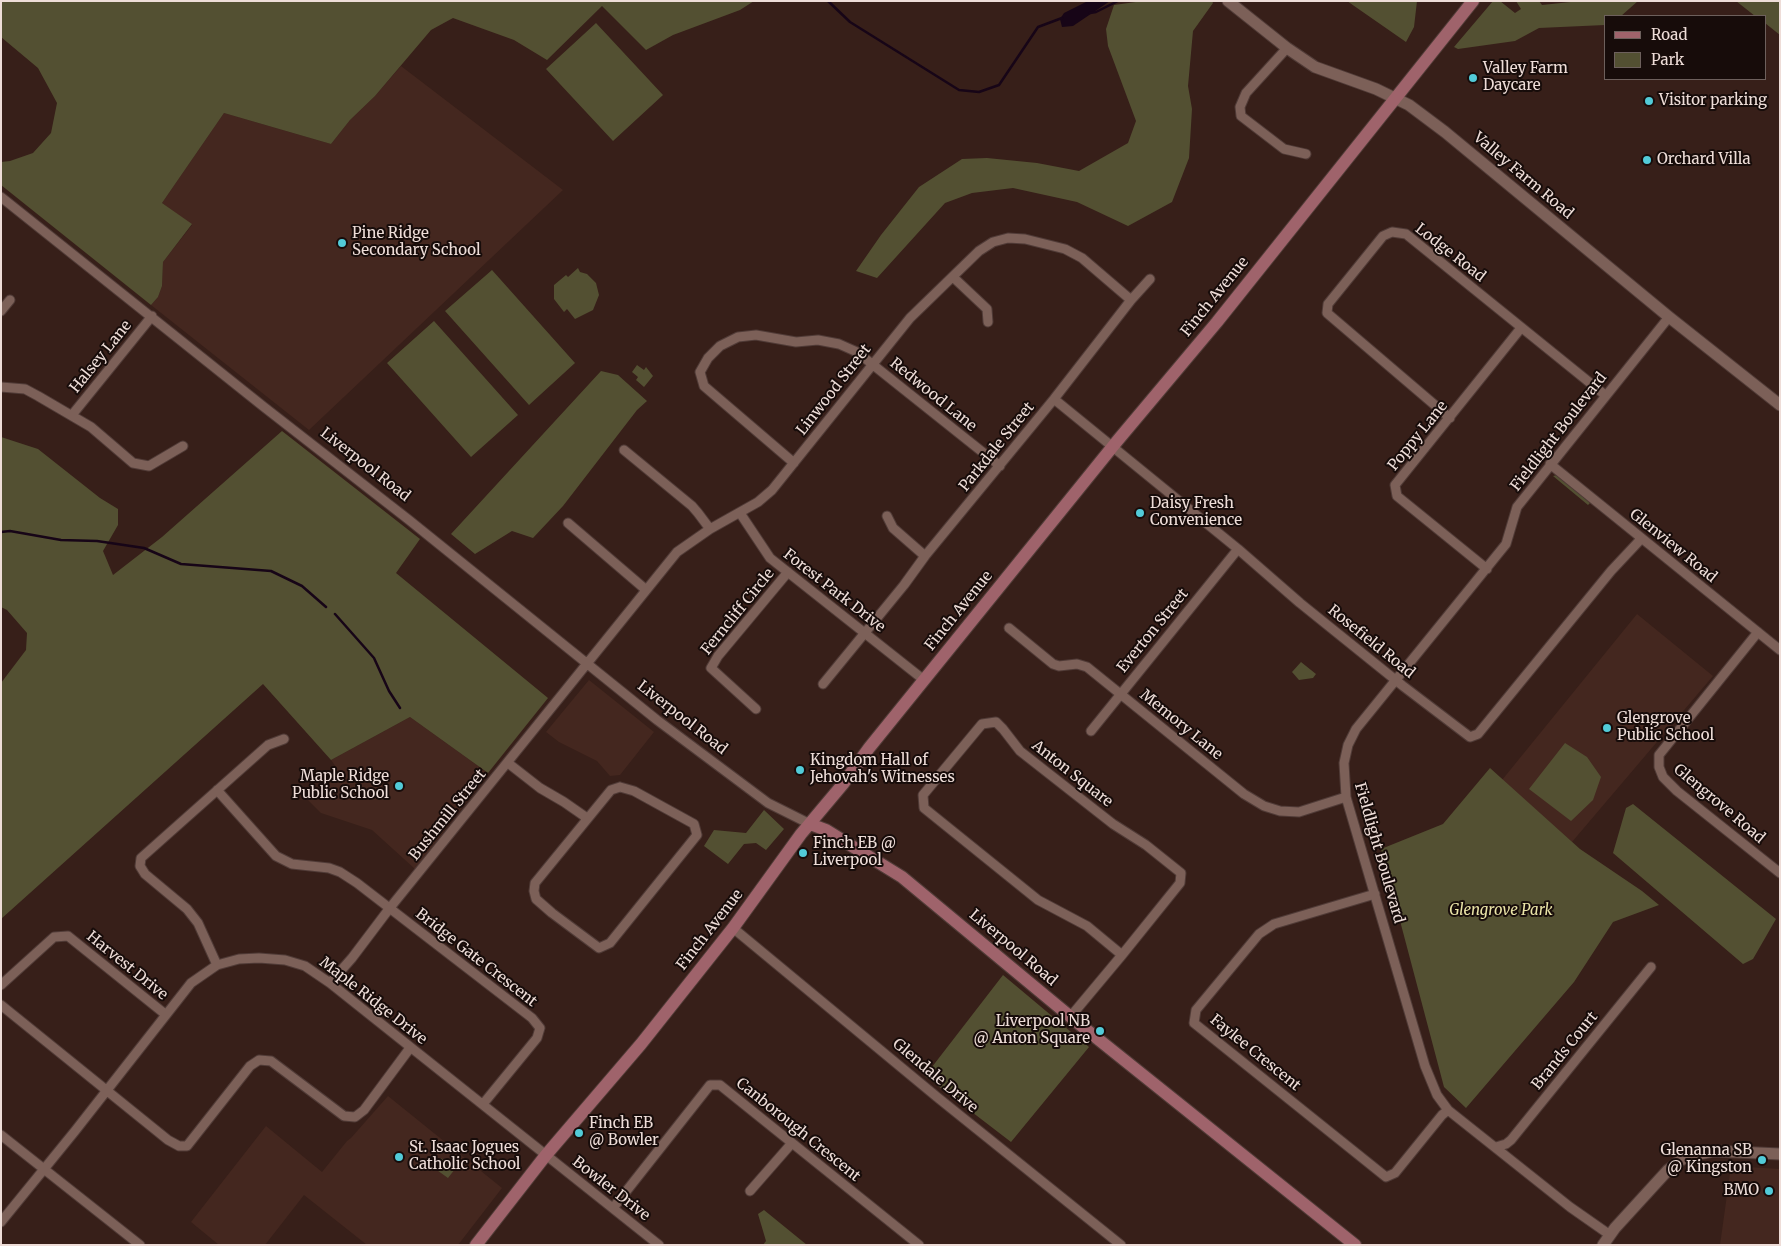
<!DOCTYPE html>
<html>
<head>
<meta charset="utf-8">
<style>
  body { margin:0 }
  #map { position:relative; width:1781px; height:1246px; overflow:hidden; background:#371f19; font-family:Merriweather,serif }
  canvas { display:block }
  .frame { position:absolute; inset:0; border:2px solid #eeddd8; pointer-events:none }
  .legend { position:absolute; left:1604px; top:15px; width:162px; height:65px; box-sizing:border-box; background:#170c0a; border:1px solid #6d605c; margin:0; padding:6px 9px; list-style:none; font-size:15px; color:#eeddd8 }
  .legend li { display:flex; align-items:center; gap:10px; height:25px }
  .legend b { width:25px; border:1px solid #6d605c }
</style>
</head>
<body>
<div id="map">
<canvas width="1781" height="1246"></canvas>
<div class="frame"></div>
<ul class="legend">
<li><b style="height:6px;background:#9f636b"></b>Road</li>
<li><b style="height:14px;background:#535032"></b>Park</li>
</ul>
</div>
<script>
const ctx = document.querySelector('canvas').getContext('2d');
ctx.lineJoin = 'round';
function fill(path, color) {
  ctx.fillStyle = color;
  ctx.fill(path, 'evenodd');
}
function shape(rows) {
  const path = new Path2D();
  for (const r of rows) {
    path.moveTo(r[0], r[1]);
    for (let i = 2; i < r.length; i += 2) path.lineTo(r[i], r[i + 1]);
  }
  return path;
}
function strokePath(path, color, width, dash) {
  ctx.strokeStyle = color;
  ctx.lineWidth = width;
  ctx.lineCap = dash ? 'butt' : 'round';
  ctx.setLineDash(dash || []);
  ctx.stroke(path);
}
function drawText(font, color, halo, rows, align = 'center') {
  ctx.font = font + ' Merriweather,serif';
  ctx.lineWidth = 4;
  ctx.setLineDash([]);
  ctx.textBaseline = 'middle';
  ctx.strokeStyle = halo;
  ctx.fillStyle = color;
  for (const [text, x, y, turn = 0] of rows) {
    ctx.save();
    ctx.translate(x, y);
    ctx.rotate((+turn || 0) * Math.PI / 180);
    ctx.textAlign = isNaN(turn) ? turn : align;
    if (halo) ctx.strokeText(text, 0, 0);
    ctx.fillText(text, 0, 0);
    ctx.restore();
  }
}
fill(shape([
  [401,66,563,190,309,430,151,305,158,297,162,286,163,262,192,225,162,203,224,113,331,144,350,120,375,96],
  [1637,614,1713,676,1572,842,1502,780],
  [589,680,654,732,620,775,610,776,597,761,559,742,546,732],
  [410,717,488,773,415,869,372,830,321,813,308,800,336,767,331,760],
  [388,1096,502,1188,458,1245,367,1245,304,1195,265,1245,219,1245,191,1222,266,1126,322,1172,347,1141,351,1138],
  [1731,1166,1780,1169,1780,1245,1720,1245]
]), '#44271f');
fill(shape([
  [1,1,754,1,740,10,673,35,646,50,602,6,547,60,514,40,453,18,431,30,375,96,350,120,331,144,224,113,162,203,192,224,163,262,162,286,158,297,151,305,1,185,1,162,10,161,33,153,51,133,57,103,38,68,1,37],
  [1143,1,1212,1,1213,3,1193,31,1188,86,1192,109,1189,158,1172,202,1128,226,1077,202,1013,188,972,193,945,203,877,278,856,271,881,235,919,187,962,159,987,158,1037,163,1079,171,1128,143,1136,121,1108,46,1106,29,1114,5],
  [1347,1,1417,1,1414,27,1406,42],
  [1493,1,1500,1,1515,13,1521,9,1516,1,1539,1,1542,5,1580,1,1638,1,1621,16,1605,16,1605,25,1539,28,1515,41,1458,49,1454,47],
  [1736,1,1780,1,1780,35,1765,23,1765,16,1755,16],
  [596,23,663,95,613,141,546,69],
  [578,268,580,272,587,274,596,283,599,295,593,310,575,319,567,309,564,312,554,299,554,285,566,275,568,277],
  [492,270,575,363,529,405,445,311],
  [434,321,518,415,471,457,387,363],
  [637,365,644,370,646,367,653,376,644,387,636,380,638,377,632,372],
  [601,371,618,375,647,401,637,410,563,506,533,538,512,531,475,554,451,534],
  [282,431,420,539,396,573,548,698,488,773,410,717,331,760,263,684,1,919,1,683,26,650,27,633,7,610,1,607,1,437,38,449,100,498,118,509,118,525,103,551,113,575,162,537],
  [1557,475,1590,503,1588,505,1553,476],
  [1301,662,1316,674,1313,678,1299,680,1292,672],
  [1565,743,1587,757,1601,777,1593,800,1571,821,1529,789],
  [1490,768,1580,849,1642,891,1659,905,1613,922,1574,982,1466,1108,1444,1087,1381,849,1443,824],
  [1633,804,1776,919,1753,959,1743,964,1613,853,1626,808],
  [764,810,784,829,766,850,756,843,744,844,728,864,704,846,714,830,746,833],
  [1003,975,1089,1047,1011,1142,925,1076],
  [441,1158,455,1169,448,1178,434,1168],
  [764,1210,807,1245,763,1245,766,1241,758,1214]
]), '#535032');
fill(shape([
  [1088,1,1110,1,1073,26,1062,27,1060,19,1064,13]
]), '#170517');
strokePath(shape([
  [828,1,850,22,959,90,979,92,999,85,1038,27,1062,18],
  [1090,13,1096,12,1118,1],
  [1,532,10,531,61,540,97,541,144,548,181,564,271,571,302,586,326,607],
  [335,614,374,658,389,691,400,708]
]), '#170517', 2.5);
const minor = shape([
  [1287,48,1246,93,1240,107,1241,116,1284,149,1306,154],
  [1,197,264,407,409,520,657,720,768,803,810,824],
  [953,277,987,309,988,322],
  [1,311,10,300],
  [1,387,25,389,38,396,91,427,133,463,149,466,183,446],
  [1054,399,1238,549,1300,603,1403,686,1470,737,1478,734,1611,571,1641,539],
  [72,415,152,316],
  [1450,418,1327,313,1328,304,1383,236,1392,232,1406,234,1605,395],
  [624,450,692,506,698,513,710,529],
  [794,463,704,386,700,372,708,358,720,346,738,337,756,335,796,342,818,340,839,344,857,352,872,364,1000,466],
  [1550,464,1780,650],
  [740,513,770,558,924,680],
  [887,516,893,528,925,556],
  [568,523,645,589],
  [1487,569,1397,496,1395,485,1521,328],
  [1009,628,1053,664,1059,666,1077,664,1087,667,1244,794,1264,806,1280,811,1299,812,1346,797],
  [1758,632,1659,755,1659,767,1663,777,1677,791,1780,873],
  [823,684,904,585,925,556,1054,399,1131,300,1150,279],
  [756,709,711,668,718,656,788,572],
  [1091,731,1238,549],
  [508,763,540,788,564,802,587,818],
  [620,787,634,791,694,824,697,835,610,943,599,948,552,913,536,899,534,891,535,883,611,790,620,787],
  [217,790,276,856,292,864,329,868,340,872,357,883,532,1018,540,1028,537,1038,483,1104],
  [1375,894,1274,924,1259,934,1196,1010,1194,1023,1386,1177,1395,1173,1442,1115,1448,1110],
  [733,928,937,1097,1121,1245],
  [217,965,198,923,187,909,145,874,140,866,141,858,268,745,284,739],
  [330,983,352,958,389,909,677,552,710,529,758,502,772,490,910,318,979,251,993,242,1008,238,1025,239,1065,249,1082,258,1131,300],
  [1,985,54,937,68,936,165,1014],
  [1,1005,168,1140,179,1146,187,1146,250,1066,259,1060,271,1061,344,1116,355,1117,364,1110,410,1048],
  [1071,1016,1122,955,1180,883,1181,873,1146,845,1113,824,1020,751,1003,729,996,722,982,724,923,795,924,808,1038,900,1087,926,1122,955],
  [1,1135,140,1245],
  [1496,1147,1506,1144,1511,1140,1651,967],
  [750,1191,792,1143],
  [613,1208,710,1085,720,1085,919,1245],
  [1,1222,75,1131,191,983,217,965,239,959,259,958,285,960,305,966,330,983,659,1245],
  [1610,1235,1570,1207,1448,1110,1437,1095,1425,1066,1346,797,1344,763,1348,745,1356,729,1506,544,1517,507,1669,317]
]);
const tertiary = shape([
  [1228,1,1287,48,1315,67,1376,89,1409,105,1445,132,1669,317,1780,405],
  [1603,1245,1615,1228,1668,1170,1681,1160,1689,1156,1714,1151,1780,1154]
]);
const secondary = shape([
  [810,824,826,830,902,877,1078,1023,1355,1245],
  [476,1245,546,1155,641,1044,733,928,801,834,843,784,869,748,1118,440,1217,322,1473,1]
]);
strokePath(minor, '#503b37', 11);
strokePath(tertiary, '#503b37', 13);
strokePath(secondary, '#503b37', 14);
strokePath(minor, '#7c6058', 9);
strokePath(tertiary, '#7c6058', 11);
strokePath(secondary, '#9f636b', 12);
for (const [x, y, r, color] of [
  [1473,78,5,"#52cbd8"],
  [1649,101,5,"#52cbd8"],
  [1647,160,5,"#52cbd8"],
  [342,243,5,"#52cbd8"],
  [1140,513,5,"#52cbd8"],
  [1607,728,5,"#52cbd8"],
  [800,770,5,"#52cbd8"],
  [399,786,5,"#52cbd8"],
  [803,853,5,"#52cbd8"],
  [1100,1031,5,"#52cbd8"],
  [579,1133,5,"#52cbd8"],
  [399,1157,5,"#52cbd8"],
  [1762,1160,5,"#52cbd8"],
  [1769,1191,5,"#52cbd8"]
]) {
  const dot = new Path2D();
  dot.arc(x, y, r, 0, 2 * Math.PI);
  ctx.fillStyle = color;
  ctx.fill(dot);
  strokePath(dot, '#170c0a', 2);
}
drawText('15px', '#eeddd8', '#170c0a', [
  ["Valley Farm",1483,69],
  ["Daycare",1483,86],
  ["Visitor parking",1659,101],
  ["Orchard Villa",1657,160],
  ["Pine Ridge",352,234],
  ["Secondary School",352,251],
  ["Daisy Fresh",1150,504],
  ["Convenience",1150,521],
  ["Glengrove",1617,719],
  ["Public School",1617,736],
  ["Kingdom Hall of",810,761],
  ["Jehovah's Witnesses",810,778],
  ["Maple Ridge",389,777,"right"],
  ["Public School",389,794,"right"],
  ["Finch EB @",813,844],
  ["Liverpool",813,861],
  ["Liverpool NB",1090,1022,"right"],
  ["@ Anton Square",1090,1039,"right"],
  ["Finch EB",589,1124],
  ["@ Bowler",589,1141],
  ["St. Isaac Jogues",409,1148],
  ["Catholic School",409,1165],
  ["Glenanna SB",1752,1151,"right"],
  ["@ Kingston",1752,1168,"right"],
  ["BMO",1759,1191,"right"]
], 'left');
drawText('15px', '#eeddd8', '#170c0a', [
  ["Valley Farm Road",1523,176,40],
  ["Lodge Road",1450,253,38],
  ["Finch Avenue",1215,297,-51],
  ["Halsey Lane",101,357,-51],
  ["Linwood Street",834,390,-52],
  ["Redwood Lane",933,395,39],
  ["Fieldlight Boulevard",1559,432,-52],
  ["Poppy Lane",1418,436,-51],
  ["Parkdale Street",997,447,-51],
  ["Liverpool Road",365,465,38],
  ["Glenview Road",1673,546,39],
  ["Forest Park Drive",834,591,38],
  ["Finch Avenue",959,611,-51],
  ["Ferncliff Circle",738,612,-51],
  ["Everton Street",1153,631,-51],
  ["Rosefield Road",1371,642,39],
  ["Liverpool Road",682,718,38],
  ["Memory Lane",1181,725,39],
  ["Anton Square",1072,774,38],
  ["Glengrove Road",1719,804,40],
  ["Bushmill Street",448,815,-51],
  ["Fieldlight Boulevard",1379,853,74],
  ["Finch Avenue",710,930,-52],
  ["Liverpool Road",1013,948,40],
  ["Bridge Gate Crescent",476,958,38],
  ["Harvest Drive",127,966,39],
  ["Maple Ridge Drive",373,1001,38],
  ["Brands Court",1565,1051,-51],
  ["Faylee Crescent",1255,1053,39],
  ["Glendale Drive",935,1076,40],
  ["Canborough Crescent",798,1130,39],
  ["Bowler Drive",611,1189,38]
]);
drawText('italic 15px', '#ebe5a8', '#170c0a', [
  ["Glengrove Park",1501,911]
]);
</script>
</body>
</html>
